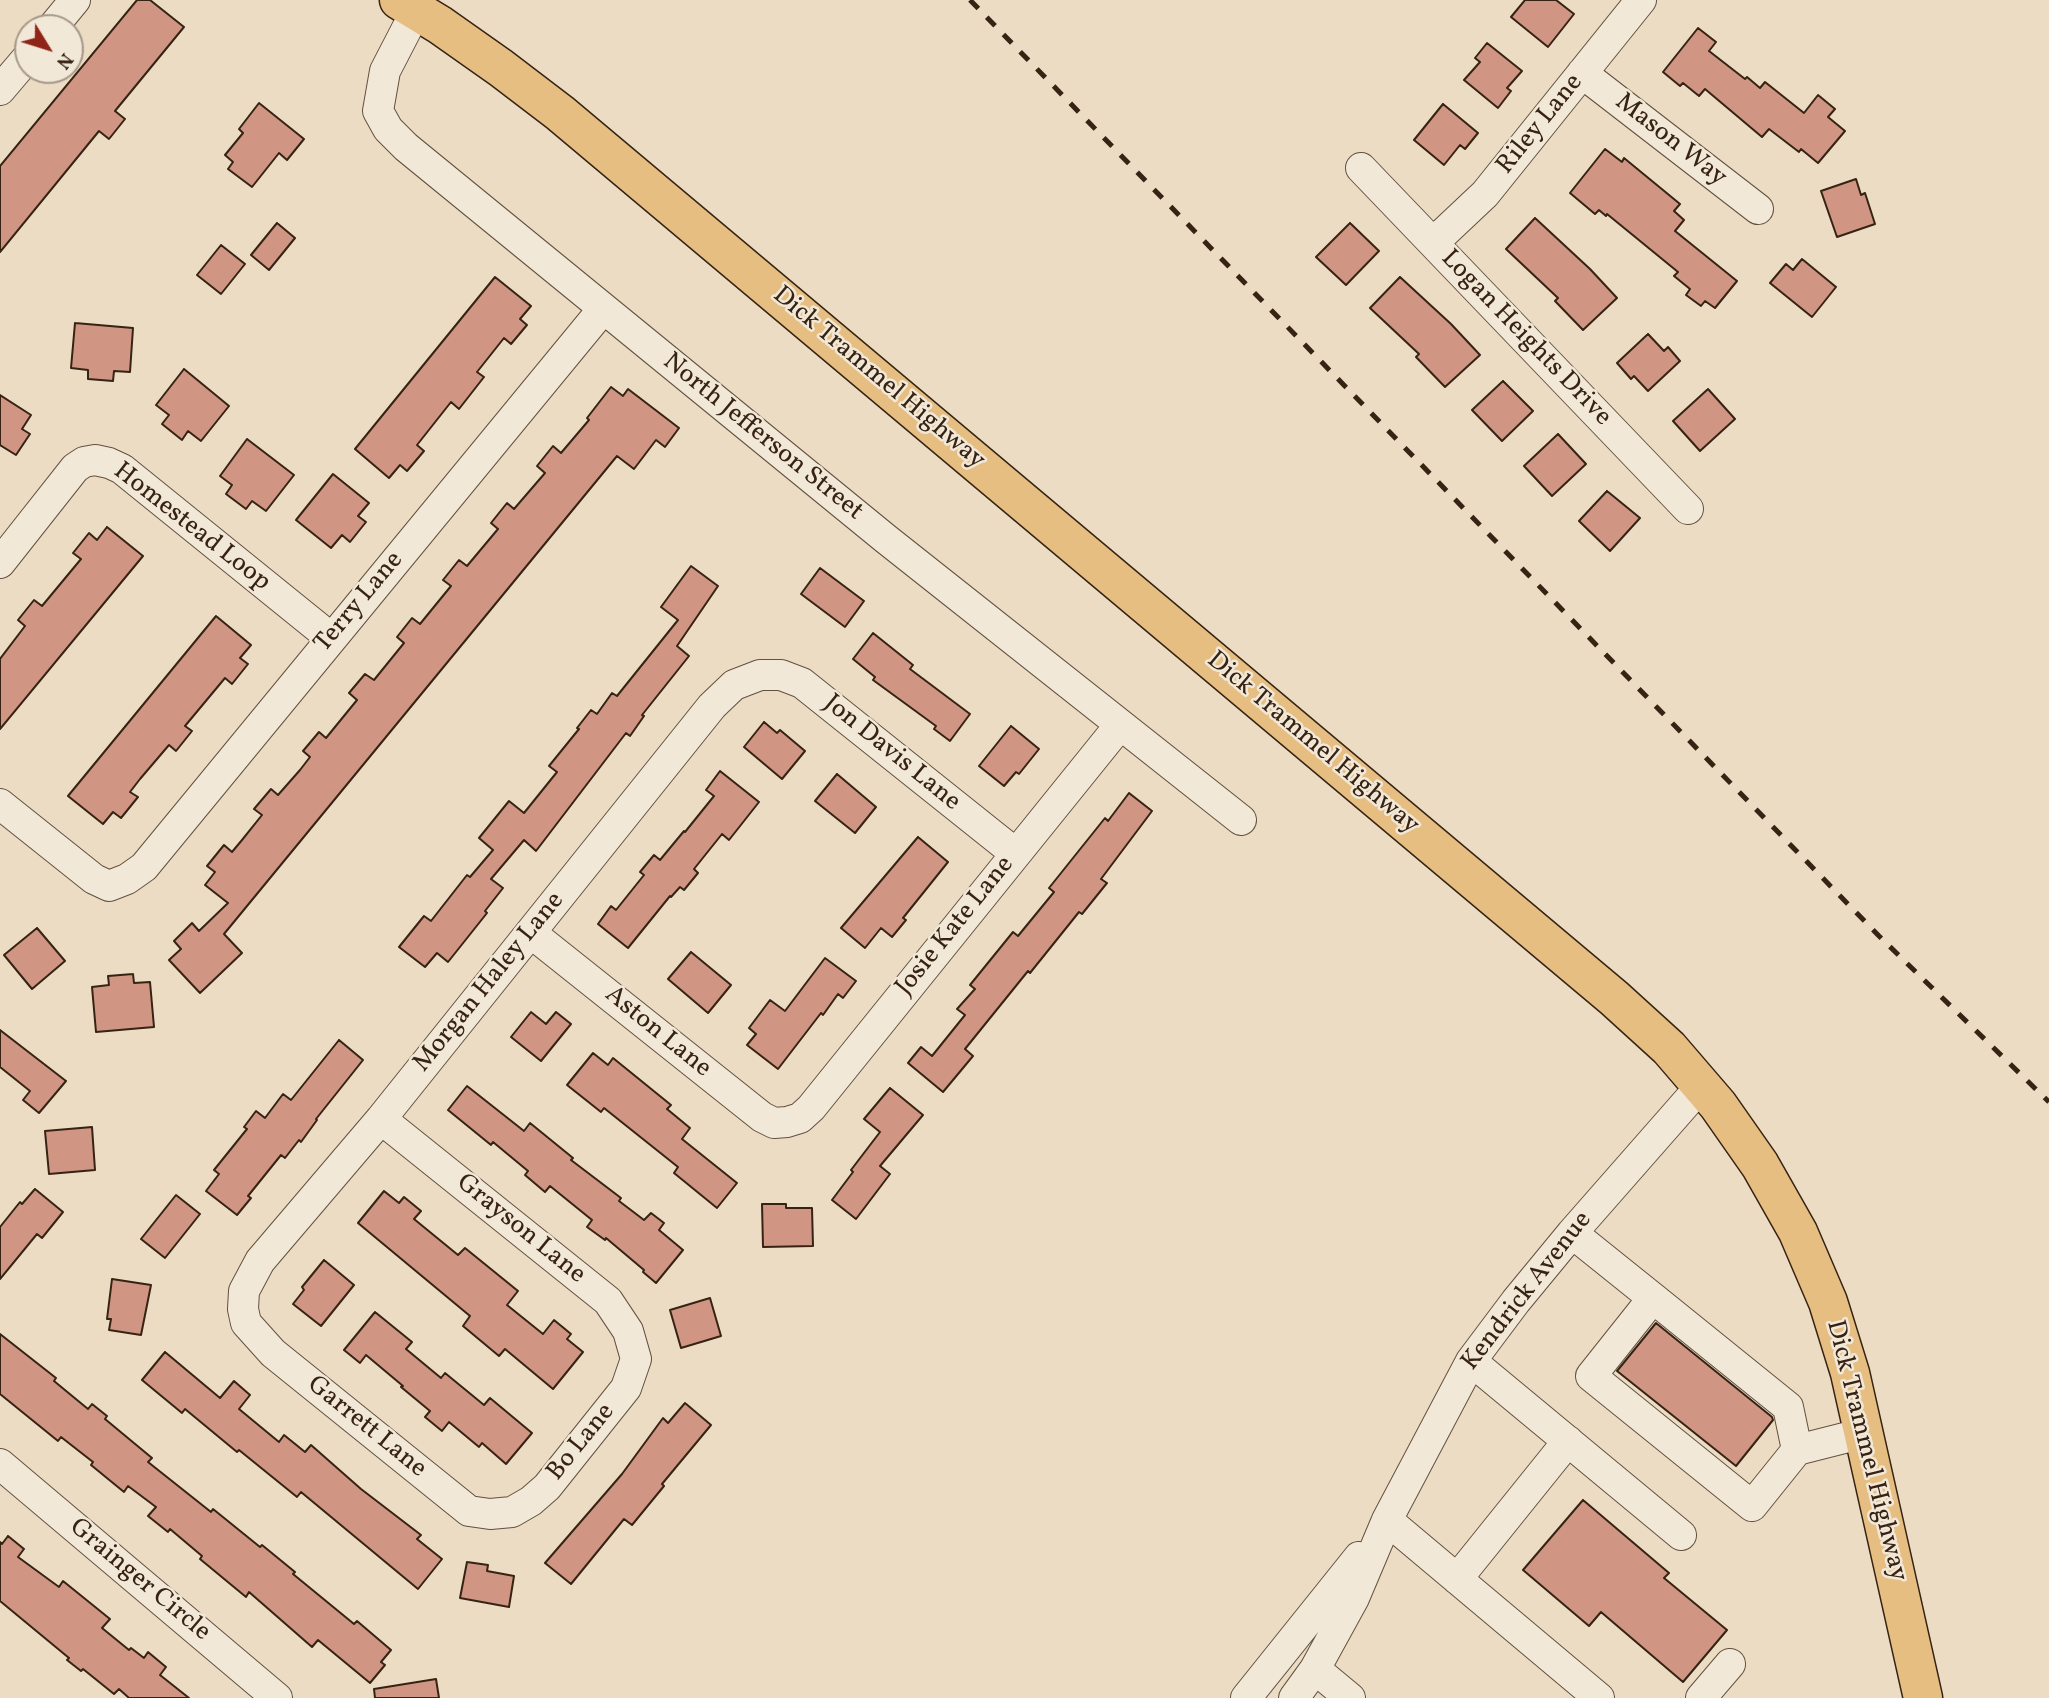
<!DOCTYPE html>
<html>
<head>
<meta charset="utf-8">
<style>
  body { margin:0 }
  #map { position:relative; width:2049px; height:1698px; overflow:hidden; background:#ebdcc3; font-family:Vollkorn,serif }
  canvas { display:block }
  .north { position:absolute; left:14px; top:14px; width:70px; height:70px; box-sizing:border-box; background:#f2e8d8; border:2px solid #a7998a; border-radius:50%; rotate:128deg; font-size:19px; font-weight:700; line-height:28px; text-align:center; color:#362314 }
  .north::after { content:''; display:block; margin:auto; width:24px; height:32px; background:#8f2418; clip-path:polygon(50% 0,100% 100%,50% 72%,0 100%) }
</style>
</head>
<body>
<div id="map">
<canvas width="2049" height="1698"></canvas>
<div class="north">N</div>
</div>
<script>
const ctx = document.querySelector('canvas').getContext('2d');
ctx.lineJoin = 'round';
function fill(path, color) {
  ctx.fillStyle = color;
  ctx.fill(path, 'evenodd');
}
function shape(rows) {
  const path = new Path2D();
  for (const r of rows) {
    path.moveTo(r[0], r[1]);
    for (let i = 2; i < r.length; i += 2) path.lineTo(r[i], r[i + 1]);
  }
  return path;
}
function strokePath(path, color, width, dash) {
  ctx.strokeStyle = color;
  ctx.lineWidth = width;
  ctx.lineCap = dash ? 'butt' : 'round';
  ctx.setLineDash(dash || []);
  ctx.stroke(path);
}
function drawText(font, color, halo, rows, align = 'center') {
  ctx.font = font + ' Vollkorn,serif';
  ctx.lineWidth = 5;
  ctx.setLineDash([]);
  ctx.textBaseline = 'middle';
  ctx.strokeStyle = halo;
  ctx.fillStyle = color;
  for (const [text, x, y, turn = 0] of rows) {
    ctx.save();
    ctx.translate(x, y);
    ctx.rotate((+turn || 0) * Math.PI / 180);
    ctx.textAlign = isNaN(turn) ? turn : align;
    if (halo) ctx.strokeText(text, 0, 0);
    ctx.fillText(text, 0, 0);
    ctx.restore();
  }
}
const building = shape([
  [137,0,150,0,184,27,115,111,125,119,109,139,99,131,0,252,0,166,137,0],
  [1525,0,1556,0,1574,14,1548,47,1511,17,1525,0],
  [1698,28,1716,42,1709,51,1745,79,1747,77,1760,88,1765,82,1804,113,1818,95,1835,109,1828,117,1845,131,1818,163,1801,149,1799,152,1769,129,1762,137,1705,89,1699,96,1683,83,1680,86,1663,72,1698,28],
  [1487,43,1522,71,1507,88,1511,91,1498,108,1464,80,1480,62,1475,58,1487,43],
  [259,103,304,139,287,160,279,153,252,187,228,169,233,162,225,155,243,133,239,129,259,103],
  [1443,104,1478,133,1465,149,1460,145,1444,165,1414,140,1443,104],
  [1605,149,1622,162,1624,158,1680,204,1674,211,1684,220,1675,231,1737,281,1715,308,1705,301,1701,306,1686,295,1690,289,1674,276,1678,272,1607,214,1606,216,1599,210,1595,214,1570,193,1605,149],
  [1856,179,1861,195,1865,193,1875,224,1837,237,1821,191,1856,179],
  [1535,218,1590,269,1617,298,1583,330,1555,301,1558,298,1506,249,1535,218],
  [277,223,295,238,269,270,251,255,277,223],
  [1350,223,1379,251,1346,285,1316,257,1350,223],
  [221,245,245,264,221,294,197,275,221,245],
  [1802,259,1836,287,1812,317,1770,283,1786,264,1793,270,1802,259],
  [495,277,531,306,520,319,527,325,511,344,504,338,477,372,484,377,459,409,451,402,417,445,424,451,407,471,400,465,389,478,355,449,495,277],
  [1400,277,1451,324,1480,355,1445,387,1416,357,1419,354,1370,308,1400,277],
  [75,323,133,328,130,372,114,371,113,381,88,379,88,370,71,368,75,323],
  [1648,334,1664,351,1668,347,1680,361,1648,391,1634,376,1631,379,1617,363,1648,334],
  [184,369,229,406,201,441,188,431,182,440,162,424,169,415,156,405,184,369],
  [1503,381,1533,411,1502,441,1472,410,1503,381],
  [611,387,623,396,628,389,679,428,665,447,656,440,634,469,617,456,224,934,242,953,200,993,169,960,181,949,174,941,192,923,199,931,228,903,205,885,215,872,207,866,224,845,232,852,242,840,262,815,254,809,271,789,278,795,300,770,310,757,303,751,319,732,326,738,357,700,349,693,365,674,374,680,404,643,397,637,412,618,420,624,451,586,443,580,459,560,467,566,498,529,491,523,507,503,514,509,545,473,537,466,553,446,561,453,589,420,587,418,611,387],
  [1708,389,1735,419,1700,451,1673,421,1708,389],
  [0,395,31,415,22,429,30,434,16,455,0,445,0,395],
  [1558,434,1586,464,1552,496,1524,466,1558,434],
  [247,439,294,475,266,511,252,501,246,509,226,494,232,485,220,476,247,439],
  [333,474,369,503,358,516,366,522,350,542,342,535,331,548,296,520,333,474],
  [1607,491,1640,518,1610,551,1579,521,1607,491],
  [107,527,143,556,0,729,0,659,25,626,18,620,34,600,42,606,81,559,73,553,89,533,97,540,107,527],
  [691,566,718,586,677,646,689,656,642,715,644,716,630,736,626,733,536,851,524,840,491,879,503,888,485,911,487,913,448,962,437,953,425,967,399,947,424,916,431,921,467,875,470,877,493,850,479,838,509,801,524,813,557,772,549,766,579,729,577,728,591,710,597,714,612,693,617,696,678,620,661,607,691,566],
  [820,568,864,601,845,627,801,594,820,568],
  [216,616,251,645,240,658,248,664,232,684,225,678,185,726,192,731,176,751,169,745,140,779,130,792,138,797,121,818,113,812,103,824,68,796,216,616],
  [873,633,913,665,910,669,970,714,950,741,934,729,936,726,873,680,875,677,853,659,873,633],
  [764,722,777,733,780,730,805,751,782,779,744,747,764,722],
  [1011,726,1039,749,1019,774,1016,772,1004,786,979,766,1011,726],
  [720,771,759,802,729,840,722,834,694,869,698,873,684,890,680,887,671,897,670,896,628,948,598,924,611,906,616,910,644,875,640,872,654,855,660,860,684,831,685,832,714,796,706,790,720,771],
  [837,774,876,807,855,833,815,801,837,774],
  [1129,793,1152,811,1101,879,1107,883,1082,914,1079,912,1030,973,1028,971,965,1049,973,1056,943,1092,908,1063,921,1047,932,1056,965,1015,957,1009,975,989,970,985,1013,932,1018,936,1054,892,1049,888,1105,818,1108,821,1129,793],
  [918,837,948,862,903,918,906,920,892,937,881,928,865,948,841,928,918,837],
  [37,928,65,961,32,989,4,955,37,928],
  [691,952,731,985,708,1013,668,979,691,952],
  [825,958,856,981,843,998,838,994,823,1015,821,1013,778,1069,747,1045,756,1034,749,1028,770,1000,785,1011,825,958],
  [133,974,134,983,150,982,154,1027,96,1032,92,987,109,985,108,976,133,974],
  [531,1012,546,1024,556,1012,571,1024,541,1061,511,1037,531,1012],
  [0,1030,66,1081,39,1113,23,1100,30,1091,0,1067,0,1030],
  [339,1040,363,1060,316,1119,317,1120,301,1142,299,1140,285,1158,281,1155,248,1196,251,1198,237,1215,206,1191,219,1174,214,1170,247,1129,244,1127,256,1111,265,1118,283,1094,291,1100,339,1040],
  [593,1053,608,1065,613,1058,671,1105,667,1109,690,1128,682,1139,737,1183,717,1208,674,1173,678,1167,604,1108,601,1112,567,1085,593,1053],
  [467,1086,524,1131,530,1123,573,1158,571,1160,621,1198,619,1201,644,1220,651,1213,664,1223,659,1230,683,1250,656,1283,643,1272,644,1270,606,1238,605,1240,587,1227,592,1220,550,1186,545,1192,525,1175,528,1171,493,1142,491,1145,448,1110,467,1086],
  [890,1088,923,1115,880,1166,890,1174,856,1219,832,1200,853,1172,851,1170,880,1132,864,1119,890,1088],
  [92,1127,95,1170,49,1174,45,1131,92,1127],
  [35,1189,63,1212,42,1238,37,1234,0,1279,0,1227,20,1202,22,1204,35,1189],
  [384,1191,399,1203,404,1197,421,1211,414,1219,458,1255,465,1248,518,1291,507,1305,543,1334,554,1320,571,1334,567,1339,583,1352,553,1389,505,1349,499,1356,463,1326,470,1316,358,1223,384,1191],
  [176,1195,200,1214,165,1258,141,1239,176,1195],
  [762,1204,786,1204,786,1208,812,1208,813,1246,763,1247,762,1204],
  [324,1260,354,1285,321,1326,293,1304,304,1290,302,1287,324,1260],
  [112,1279,151,1285,141,1335,109,1330,111,1319,107,1319,112,1279],
  [710,1298,721,1336,681,1348,670,1310,710,1298],
  [375,1312,412,1342,406,1349,441,1378,445,1373,484,1405,490,1398,532,1433,506,1464,482,1443,479,1447,449,1422,442,1431,425,1417,430,1411,401,1387,403,1386,366,1355,360,1363,344,1350,375,1312],
  [1656,1323,1772,1417,1773,1420,1736,1466,1617,1371,1656,1323],
  [0,1334,56,1378,54,1381,88,1409,92,1404,107,1416,105,1419,152,1458,148,1462,211,1512,213,1509,260,1547,262,1545,295,1572,293,1574,354,1624,357,1621,391,1650,381,1662,385,1665,370,1683,318,1640,312,1647,249,1592,246,1597,200,1559,202,1556,170,1529,168,1532,148,1516,156,1507,128,1486,124,1492,91,1465,93,1462,61,1437,58,1441,0,1394,0,1334],
  [165,1352,220,1398,234,1381,250,1395,239,1409,279,1442,284,1435,305,1452,311,1445,361,1489,421,1535,417,1539,442,1559,418,1589,301,1492,297,1497,239,1450,237,1452,185,1409,182,1413,142,1380,165,1352],
  [685,1403,711,1425,662,1484,664,1486,632,1525,624,1519,571,1584,545,1563,622,1474,663,1418,668,1423,685,1403],
  [1583,1500,1669,1573,1664,1578,1727,1630,1683,1682,1601,1612,1589,1626,1523,1570,1583,1500],
  [8,1536,24,1549,18,1557,59,1587,63,1581,110,1619,102,1628,129,1650,131,1648,144,1658,148,1652,166,1667,160,1675,189,1698,129,1698,119,1689,114,1694,83,1669,81,1671,67,1660,69,1658,0,1601,0,1542,2,1544,8,1536],
  [467,1562,488,1565,487,1571,514,1576,509,1607,460,1598,467,1562],
  [436,1679,439,1698,375,1698,374,1689,436,1679]
]);
fill(building, '#d19583');
strokePath(building, '#362314', 2);
const minor = shape([
  [416,11,385,71,378,111,388,129,406,147,886,539,1241,820],
  [52,28,75,0],
  [1582,73,1758,209],
  [0,90,28,57],
  [1361,168,1688,509],
  [1433,243,1485,194,1641,0],
  [0,563,75,468,84,462,95,460,109,463,122,469,331,638],
  [0,804,94,879,109,886,127,879,144,867,603,309],
  [531,933,762,1117,774,1123,787,1122,800,1118,811,1108,1120,725],
  [381,1119,608,1301,628,1331,636,1359,626,1388,547,1487,531,1501,512,1512,490,1514,469,1511,273,1353,246,1323,243,1309,244,1291,260,1261,381,1119,712,706,734,685,760,675,781,675,802,683,1015,853],
  [1572,1233,1653,1298,1591,1376,1752,1506,1797,1450,1864,1433],
  [1653,1298,1788,1407,1797,1450],
  [1471,1361,1681,1535],
  [0,1464,277,1698],
  [1387,1520,1599,1698],
  [1457,1579,1568,1441],
  [1315,1669,1350,1698],
  [1246,1698,1359,1557],
  [1294,1698,1315,1669,1354,1598,1387,1520,1471,1361,1516,1301,1572,1233,1701,1086],
  [1701,1698,1730,1664]
]);
const major = shape([
  [399,0,440,25,501,68,560,113,1614,998,1669,1048,1718,1105,1760,1165,1798,1232,1828,1302,1850,1373,1923,1698]
]);
strokePath(minor, '#635140', 32);
strokePath(major, '#362314', 41);
strokePath(minor, '#f2e8d8', 30);
strokePath(major, '#e6be82', 38);
strokePath(shape([
  [970,0,1879,936,2049,1102]
]), '#362314', 5, [12, 12]);
drawText('26px', '#362314', '#f2e8d8', [
  ["Riley Lane",1541,125,-51],
  ["Mason Way",1670,141,38],
  ["Logan Heights Drive",1525,339,46],
  ["Dick Trammel Highway",878,379,40],
  ["North Jefferson Street",762,438,39],
  ["Homestead Loop",191,528,38],
  ["Terry Lane",360,603,-50],
  ["Dick Trammel Highway",1312,744,40],
  ["Jon Davis Lane",891,754,39],
  ["Josie Kate Lane",956,927,-51],
  ["Morgan Haley Lane",490,983,-51],
  ["Aston Lane",657,1033,39],
  ["Grayson Lane",520,1230,39],
  ["Kendrick Avenue",1528,1292,-52],
  ["Garrett Lane",366,1428,39],
  ["Bo Lane",582,1443,-51],
  ["Dick Trammel Highway",1865,1451,76],
  ["Grainger Circle",139,1581,40]
]);
</script>
</body>
</html>
